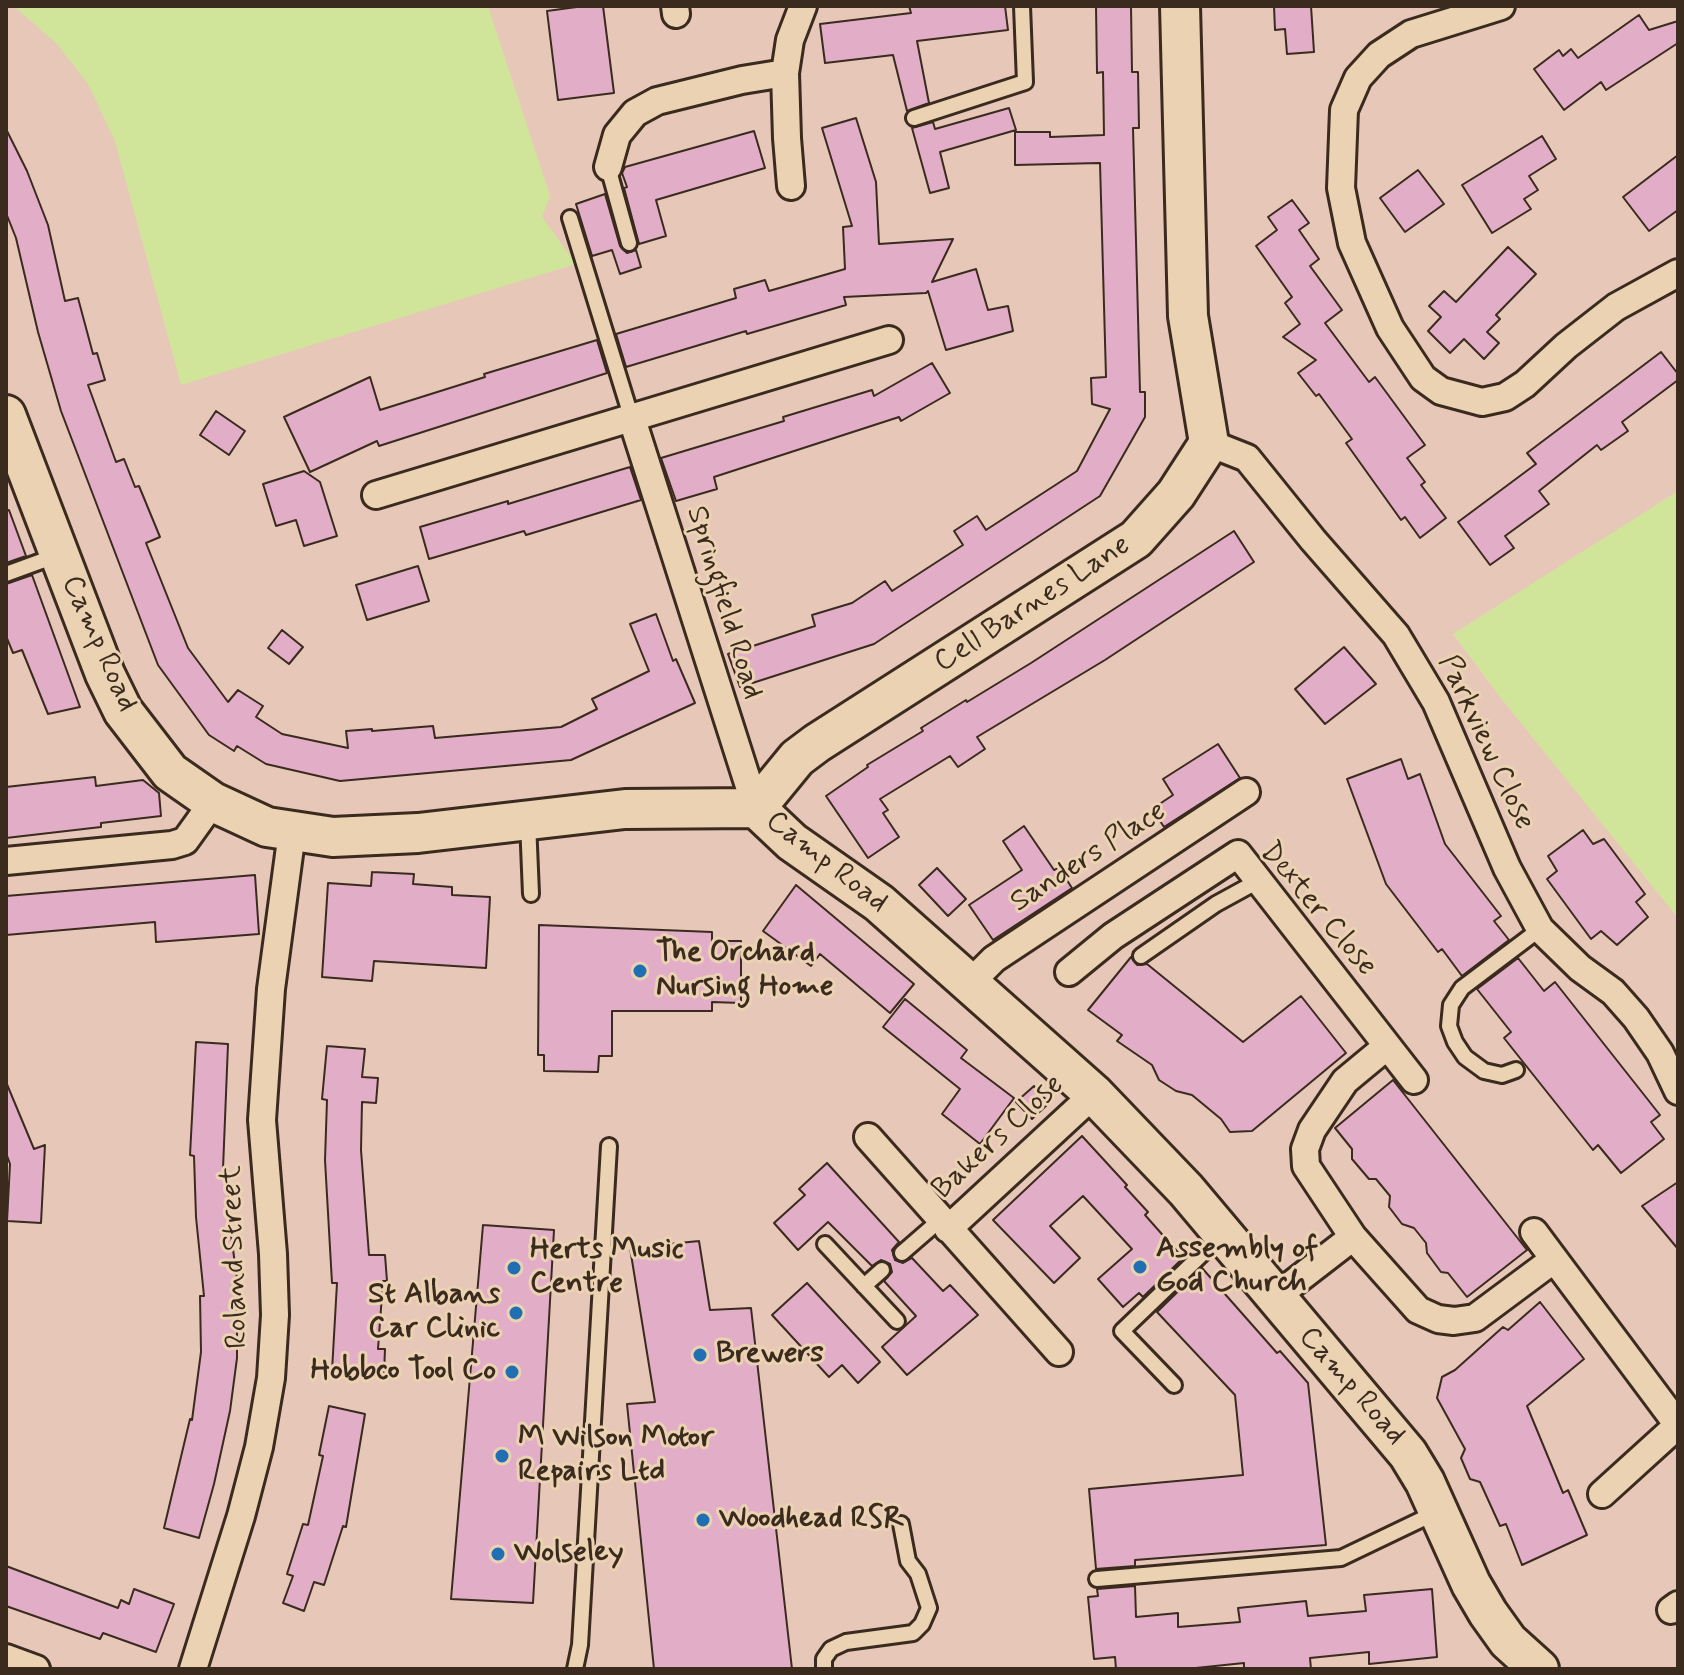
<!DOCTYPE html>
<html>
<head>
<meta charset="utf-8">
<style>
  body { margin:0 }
  #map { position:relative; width:1684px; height:1675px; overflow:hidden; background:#e7c7b8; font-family:Mynerve,sans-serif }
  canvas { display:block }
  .frame { position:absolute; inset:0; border:8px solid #3b2a1e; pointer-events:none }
</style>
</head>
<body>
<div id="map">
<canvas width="1684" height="1675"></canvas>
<div class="frame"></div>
</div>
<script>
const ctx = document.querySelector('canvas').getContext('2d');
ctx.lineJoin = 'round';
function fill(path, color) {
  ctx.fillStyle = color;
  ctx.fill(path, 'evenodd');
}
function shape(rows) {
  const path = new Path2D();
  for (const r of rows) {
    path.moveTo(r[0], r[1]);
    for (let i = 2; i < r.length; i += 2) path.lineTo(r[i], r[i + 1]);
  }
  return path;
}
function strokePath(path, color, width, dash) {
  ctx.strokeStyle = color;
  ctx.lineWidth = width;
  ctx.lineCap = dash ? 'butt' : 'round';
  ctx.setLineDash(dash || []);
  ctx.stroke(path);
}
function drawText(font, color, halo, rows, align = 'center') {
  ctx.font = font + ' Mynerve,sans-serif';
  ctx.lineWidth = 6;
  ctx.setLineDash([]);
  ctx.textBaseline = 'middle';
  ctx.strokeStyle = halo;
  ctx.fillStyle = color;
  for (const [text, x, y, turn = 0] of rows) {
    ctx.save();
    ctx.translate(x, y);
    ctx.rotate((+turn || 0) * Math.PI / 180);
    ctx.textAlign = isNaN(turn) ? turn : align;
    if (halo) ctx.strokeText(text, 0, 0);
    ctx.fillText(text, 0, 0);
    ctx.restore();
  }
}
fill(shape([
  [14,6,488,6,550,196,542,217,576,264,181,385,115,141,88,84,57,44],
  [1678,491,1678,918,1500,697,1453,634]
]), '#d0e59a');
const building = shape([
  [584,6,603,6,614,93,558,100,547,11,584,6],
  [909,6,1005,6,1008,30,917,41,929,103,907,111,893,55,825,63,820,24,911,13,909,6],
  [1096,6,1131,6,1132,72,1138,72,1139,128,1133,128,1140,392,1145,392,1145,417,1100,496,874,644,740,687,728,654,815,626,812,615,852,603,885,581,892,591,963,545,954,531,977,516,986,530,1077,471,1110,409,1092,404,1091,378,1106,377,1100,163,1015,165,1015,132,1050,132,1050,137,1104,135,1103,72,1097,73,1096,6],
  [1274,6,1311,6,1314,52,1287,54,1285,29,1275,30,1274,6],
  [1639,15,1649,30,1678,21,1678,43,1606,90,1601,82,1564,110,1534,69,1559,50,1563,56,1571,49,1578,58,1639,15],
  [1009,108,1016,130,940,152,949,188,930,193,912,128,933,122,935,129,1009,108],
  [856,118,876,182,879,244,953,239,932,282,976,269,988,310,1008,306,1013,331,946,350,928,291,926,293,844,297,846,305,747,334,746,331,626,367,616,334,736,298,734,289,765,280,769,291,845,269,843,227,852,226,822,128,856,118],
  [6,129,27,171,48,225,65,301,78,298,93,354,97,353,105,380,88,385,116,462,124,459,135,487,139,486,160,537,146,543,188,648,228,702,238,690,263,706,256,717,282,734,348,748,346,731,372,729,372,731,433,726,435,738,561,727,597,709,592,699,649,671,630,624,656,614,673,661,676,659,695,703,571,760,340,781,266,764,237,746,234,751,209,735,158,665,61,411,38,332,16,238,6,213,6,129],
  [754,131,765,168,656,200,666,236,639,244,624,188,627,187,622,173,625,167,754,131],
  [1542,136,1556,159,1529,176,1538,190,1524,199,1531,209,1492,233,1462,185,1542,136],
  [1678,155,1678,210,1649,231,1623,197,1678,155],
  [1418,170,1444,204,1405,232,1380,198,1418,170],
  [605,194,620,246,627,253,636,250,641,267,620,274,612,250,592,256,576,204,605,194],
  [1292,200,1309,223,1299,230,1319,259,1310,266,1342,310,1325,323,1369,382,1375,377,1425,445,1407,458,1425,482,1421,485,1446,518,1420,538,1405,517,1401,520,1346,443,1352,439,1319,394,1316,396,1298,373,1316,360,1283,337,1300,324,1285,303,1292,297,1256,246,1277,230,1268,217,1292,200],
  [1508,247,1536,274,1496,315,1500,319,1487,332,1499,343,1484,359,1464,339,1450,353,1428,331,1441,317,1429,306,1444,291,1456,302,1508,247],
  [597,340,607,373,379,446,377,441,310,472,284,417,370,377,380,410,485,377,484,374,597,340],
  [1661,352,1678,374,1678,380,1622,422,1628,431,1601,450,1597,445,1539,491,1549,504,1505,536,1514,548,1490,565,1458,522,1536,464,1527,453,1661,352],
  [932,363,950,393,901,421,899,417,714,477,717,489,676,501,661,458,784,421,783,417,872,390,874,396,932,363],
  [216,411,245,431,229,455,200,435,216,411],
  [630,467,641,500,526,535,524,531,429,559,420,527,508,501,508,504,630,467],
  [304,471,320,482,337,536,304,546,296,520,276,526,263,484,304,471],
  [9,510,26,556,6,563,6,511,9,510],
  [1234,531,1254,562,1105,660,977,737,985,749,958,767,950,756,880,799,888,810,883,813,899,837,868,858,826,796,868,767,867,765,923,731,921,728,966,700,967,702,1031,663,1234,531],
  [418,566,429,601,367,620,356,585,418,566],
  [32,575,80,707,48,714,22,650,13,653,6,636,6,584,32,575],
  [282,630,303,647,289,664,268,648,282,630],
  [1344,647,1376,684,1325,724,1295,689,1344,647],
  [1218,744,1240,778,1164,827,1152,809,1173,795,1163,779,1218,744],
  [1401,759,1408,779,1420,774,1445,844,1501,916,1494,921,1509,940,1462,976,1442,949,1438,952,1386,884,1347,779,1401,759],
  [95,777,96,786,143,780,159,793,161,816,101,823,101,827,6,838,6,787,95,777],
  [1024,826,1054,870,1059,868,1072,888,993,940,969,905,1022,870,1003,841,1024,826],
  [1583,830,1593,844,1604,839,1645,894,1636,902,1648,917,1617,945,1601,931,1591,939,1547,879,1557,871,1548,856,1583,830],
  [937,868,966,899,948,916,919,885,937,868],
  [372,872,414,874,413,884,452,887,452,895,490,897,486,968,374,961,372,981,322,977,328,883,371,886,372,872],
  [255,875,259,934,156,942,155,922,6,935,6,896,255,875],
  [796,885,914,984,890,1013,820,954,811,966,763,931,796,885],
  [539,925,712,932,712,941,741,941,741,1003,712,1002,712,1011,612,1011,612,1056,599,1056,598,1072,544,1071,544,1055,538,1055,539,925],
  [1131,957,1137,965,1147,964,1243,1042,1301,996,1346,1053,1252,1131,1230,1132,1221,1119,1192,1095,1176,1091,1159,1080,1152,1065,1117,1041,1122,1035,1088,1010,1131,957],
  [1518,958,1544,991,1555,982,1660,1115,1651,1122,1664,1139,1621,1173,1598,1145,1593,1150,1504,1038,1511,1032,1477,989,1518,958],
  [905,999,967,1050,961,1058,1014,1098,980,1144,942,1114,960,1089,883,1027,905,999],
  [196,1042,228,1044,223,1169,228,1169,230,1228,237,1278,237,1358,230,1411,214,1484,199,1538,164,1528,190,1419,192,1420,201,1352,200,1296,204,1296,196,1217,194,1156,190,1155,196,1042],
  [327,1046,365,1049,362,1077,378,1078,376,1103,362,1102,361,1150,369,1255,385,1255,387,1281,383,1281,378,1349,385,1349,384,1374,332,1371,337,1283,332,1283,325,1160,327,1100,322,1099,327,1046],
  [1393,1080,1527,1250,1467,1297,1448,1273,1441,1272,1427,1253,1426,1243,1414,1228,1402,1224,1389,1207,1390,1196,1376,1179,1369,1179,1352,1159,1352,1149,1335,1128,1393,1080],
  [6,1082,34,1149,45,1145,41,1223,7,1221,10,1164,6,1153,6,1082],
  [1034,1086,1049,1103,1032,1119,1016,1102,1034,1086],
  [1082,1136,1127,1185,1125,1187,1148,1212,1145,1215,1183,1258,1143,1297,1139,1293,1123,1307,1098,1279,1132,1249,1083,1196,1050,1226,1080,1258,1054,1283,993,1220,1082,1136],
  [827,1163,899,1242,892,1250,895,1260,903,1263,912,1258,943,1291,950,1285,978,1315,907,1375,882,1347,916,1316,884,1281,892,1272,890,1264,881,1260,872,1266,828,1222,798,1250,774,1223,805,1195,799,1189,827,1163],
  [1678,1182,1678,1249,1642,1206,1678,1182],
  [483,1225,554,1230,533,1603,451,1599,483,1225],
  [699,1241,710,1310,751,1308,792,1669,654,1669,627,1404,655,1402,630,1248,699,1241],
  [1202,1268,1277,1353,1280,1351,1308,1383,1326,1545,1135,1560,1135,1566,1096,1569,1089,1489,1243,1475,1235,1395,1157,1312,1202,1268],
  [807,1283,880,1362,858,1383,842,1365,829,1377,772,1315,807,1283],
  [1540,1302,1584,1359,1527,1406,1563,1493,1568,1490,1587,1535,1522,1565,1506,1524,1500,1526,1480,1482,1470,1479,1461,1458,1465,1449,1437,1398,1442,1377,1455,1370,1503,1327,1508,1330,1540,1302],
  [329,1406,365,1414,346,1527,343,1526,324,1585,314,1582,304,1611,283,1603,293,1576,287,1574,303,1524,308,1525,323,1456,319,1455,329,1406],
  [6,1566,118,1608,121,1600,129,1604,134,1589,174,1604,156,1652,103,1633,100,1639,6,1606,6,1566],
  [1135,1586,1136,1617,1178,1613,1178,1627,1240,1622,1238,1608,1306,1601,1308,1616,1366,1611,1364,1595,1432,1589,1437,1657,1369,1664,1369,1652,1310,1658,1311,1669,1244,1669,1244,1663,1186,1669,1116,1669,1115,1657,1094,1659,1088,1597,1098,1596,1097,1589,1135,1586]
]);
fill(building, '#e1adc7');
strokePath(building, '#3b2a1e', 2);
const lane = shape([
  [914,118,1025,82,1022,6],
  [608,167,629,243],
  [570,218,631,416],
  [6,574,58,555],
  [528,822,531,894],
  [1141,956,1216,904,1258,881],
  [1516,1070,1502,1075,1484,1071,1465,1057,1455,1042,1449,1026,1451,1005,1462,988,1540,929],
  [825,1244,897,1321],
  [902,1253,940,1220],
  [864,1286,882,1270],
  [1174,1385,1122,1331,1223,1234],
  [1097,1579,1341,1558,1437,1512],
  [575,1669,580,1645,609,1146],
  [824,1669,824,1659,831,1649,846,1642,913,1633,922,1624,929,1608,918,1574,908,1561,901,1524]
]);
const street = shape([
  [675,6,676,14],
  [1501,6,1411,34,1379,55,1358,78,1344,110,1341,188,1352,243,1390,328,1423,378,1441,391,1482,402,1505,397,1525,384,1566,346,1616,307,1678,273],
  [785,73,787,138,791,186],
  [608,167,617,135,635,113,657,101,742,80,785,73,790,40,803,6],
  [631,416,756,808],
  [1209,443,1247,458,1313,540,1396,635,1436,702,1507,868,1540,929,1580,968,1613,992,1636,1018,1660,1053,1678,1091],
  [376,495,889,340],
  [6,861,172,845,185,841,213,802],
  [1069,972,1113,936,1238,854,1414,1080],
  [971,982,994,959,1246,792],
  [1386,1047,1345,1081,1312,1130,1305,1149,1306,1166,1353,1237,1418,1310,1438,1319,1454,1321,1475,1318,1553,1260],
  [868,1137,1059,1352],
  [948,1229,1094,1094],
  [1534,1232,1678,1425,1602,1494],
  [1274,1298,1353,1237],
  [1671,1610,1678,1605],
  [6,1658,36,1669],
  [193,1669,241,1516,259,1447,271,1378,275,1315,273,1254,262,1120,271,989,292,832]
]);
const secondary = shape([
  [6,415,105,674,123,711,170,772,213,802,267,827,333,837,418,833,625,809,756,808,792,842,879,903,1094,1094,1186,1190,1408,1454,1425,1482,1471,1584,1488,1613,1508,1641,1539,1669],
  [756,808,797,758,817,743,1136,539,1176,494,1209,443,1188,316,1180,6]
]);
strokePath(lane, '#3b2a1e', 20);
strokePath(street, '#3b2a1e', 32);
strokePath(secondary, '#3b2a1e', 44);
strokePath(lane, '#ead2b2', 14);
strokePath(street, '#ead2b2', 26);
strokePath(secondary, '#ead2b2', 38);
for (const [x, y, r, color] of [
  [640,971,8,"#1f6fb2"],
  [1140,1267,8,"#1f6fb2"],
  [514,1268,8,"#1f6fb2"],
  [516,1313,8,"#1f6fb2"],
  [700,1355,8,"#1f6fb2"],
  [512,1372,8,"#1f6fb2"],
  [502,1456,8,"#1f6fb2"],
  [703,1520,8,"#1f6fb2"],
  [498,1554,8,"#1f6fb2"]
]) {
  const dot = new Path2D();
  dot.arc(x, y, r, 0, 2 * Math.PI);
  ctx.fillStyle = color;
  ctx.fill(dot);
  strokePath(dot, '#ead2b2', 3);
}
drawText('30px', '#3b2a1e', '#ead2b2', [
  ["Springfield Road",723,603,73],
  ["Cell Barnes Lane",1033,605,-33],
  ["Camp Road",98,644,66],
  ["Parkview Close",1485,743,65],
  ["Sanders Place",1089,858,-33],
  ["Camp Road",826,863,38],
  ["Dexter Close",1317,910,50],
  ["Bakers Close",999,1138,-43],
  ["Roland Street",236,1257,-92],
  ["Camp Road",1351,1387,49]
]);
drawText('bold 30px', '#3b2a1e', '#ead2b2', [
  ["The Orchard",656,954],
  ["Nursing Home",656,988],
  ["Assembly of",1156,1250],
  ["God Church",1156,1284],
  ["Herts Music",530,1251],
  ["Centre",530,1285],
  ["St Albans",500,1296,"right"],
  ["Car Clinic",500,1330,"right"],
  ["Brewers",716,1355],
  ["Hobbco Tool Co",496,1372,"right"],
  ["M Wilson Motor",518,1439],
  ["Repairs Ltd",518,1473],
  ["Woodhead RSR",719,1520],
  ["Wolseley",514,1554]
], 'left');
</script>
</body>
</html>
